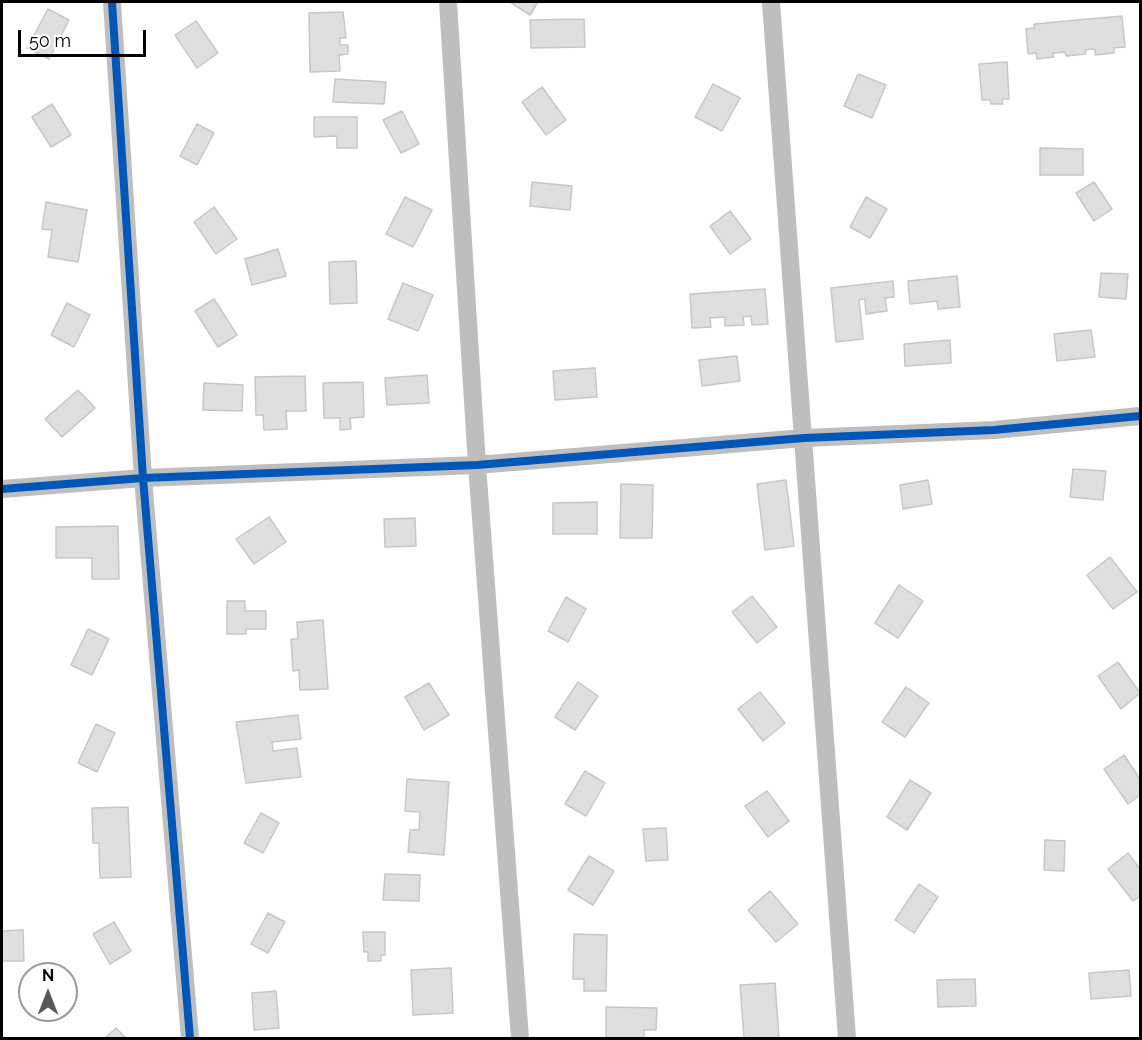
<!DOCTYPE html>
<html>
<head>
<meta charset="utf-8">
<style>
  body { margin:0 }
  #map { position:relative; width:1142px; height:1040px; overflow:hidden; background:#fff; font-family:Raleway,sans-serif }
  canvas { display:block }
  .frame { position:absolute; inset:0; border:3px solid #000; pointer-events:none }
  .north { position:absolute; left:18px; top:962px; width:60px; height:60px; box-sizing:border-box; background:#fff; border:2px solid #999; border-radius:50%; rotate:0deg; font-size:16px; font-weight:700; line-height:24px; text-align:center; color:#000 }
  .north::after { content:''; display:block; margin:auto; width:21px; height:27px; background:#595959; clip-path:polygon(50% 0,100% 100%,50% 72%,0 100%) }
  .scale { position:absolute; left:18px; top:30px; width:128px; height:27px; box-sizing:border-box; border:3px solid #000; border-top:0; padding-left:8px; font-size:18px; line-height:21px; white-space:nowrap; color:#000; -webkit-text-stroke:4px #fff; paint-order:stroke }
</style>
</head>
<body>
<div id="map">
<canvas width="1142" height="1040"></canvas>
<div class="frame"></div>
<div class="north">N</div>
<div class="scale">50 m</div>
</div>
<script>
const ctx = document.querySelector('canvas').getContext('2d');
ctx.lineJoin = 'round';
function fill(path, color) {
  ctx.fillStyle = color;
  ctx.fill(path, 'evenodd');
}
function shape(rows) {
  const path = new Path2D();
  for (const r of rows) {
    path.moveTo(r[0], r[1]);
    for (let i = 2; i < r.length; i += 2) path.lineTo(r[i], r[i + 1]);
  }
  return path;
}
function strokePath(path, color, width, dash) {
  ctx.strokeStyle = color;
  ctx.lineWidth = width;
  ctx.lineCap = dash ? 'butt' : 'round';
  ctx.setLineDash(dash || []);
  ctx.stroke(path);
}
const building = shape([
  [510,2,538,2,530,15,510,2],
  [48,9,69,20,49,59,27,48,48,9],
  [343,12,346,38,340,38,340,45,348,45,348,54,339,55,340,71,310,72,309,13,343,12],
  [1122,16,1125,47,1114,48,1114,53,1095,55,1095,49,1085,50,1086,54,1066,56,1065,52,1053,53,1054,57,1037,59,1036,53,1028,54,1026,29,1034,28,1034,24,1122,16],
  [584,19,585,47,531,48,530,20,584,19],
  [196,21,218,53,197,68,175,35,196,21],
  [1007,62,1009,99,1002,99,1003,104,991,104,990,100,982,100,979,64,1007,62],
  [858,74,886,85,872,118,844,106,858,74],
  [335,79,386,82,384,104,333,102,335,79],
  [713,84,740,98,722,131,695,117,713,84],
  [542,87,566,120,546,135,522,102,542,87],
  [52,104,71,135,51,147,32,117,52,104],
  [402,111,419,144,401,153,383,120,402,111],
  [314,117,357,117,357,148,337,148,337,136,314,137,314,117],
  [197,124,214,133,197,165,180,156,197,124],
  [1040,148,1083,149,1083,175,1040,175,1040,148],
  [532,182,572,186,570,210,530,206,532,182],
  [1094,182,1112,209,1094,221,1076,193,1094,182],
  [405,197,432,210,413,247,386,234,405,197],
  [866,197,887,209,870,238,850,227,866,197],
  [46,202,87,210,78,262,48,257,52,230,42,229,46,202],
  [214,207,237,239,216,254,194,222,214,207],
  [730,211,751,239,730,254,710,226,730,211],
  [278,249,286,276,252,285,245,259,278,249],
  [356,261,357,303,330,304,329,262,356,261],
  [1101,273,1128,274,1126,299,1099,297,1101,273],
  [957,276,960,307,938,309,937,301,910,304,908,281,957,276],
  [893,281,894,297,885,298,887,311,866,314,865,299,859,300,863,339,836,342,831,288,893,281],
  [403,283,433,295,418,331,388,319,403,283],
  [765,289,768,324,752,325,751,316,743,317,744,325,725,326,725,317,710,318,711,327,692,328,690,294,765,289],
  [214,299,237,335,218,347,195,311,214,299],
  [67,303,90,315,74,347,51,335,67,303],
  [1091,330,1095,357,1057,361,1054,334,1091,330],
  [950,340,951,363,905,366,904,344,950,340],
  [737,356,740,381,702,386,699,360,737,356],
  [595,368,597,397,555,400,553,371,595,368],
  [427,375,429,403,387,405,385,378,427,375],
  [305,376,306,411,286,411,287,429,264,430,263,415,256,415,255,377,305,376],
  [363,382,364,417,350,418,351,429,340,430,340,418,324,418,323,383,363,382],
  [204,383,243,385,242,411,203,410,204,383],
  [78,390,95,408,62,437,45,419,78,390],
  [1073,469,1106,471,1103,500,1070,497,1073,469],
  [786,480,794,546,765,550,757,484,786,480],
  [928,480,932,504,903,509,900,485,928,480],
  [621,484,653,485,652,538,620,538,621,484],
  [597,502,597,534,553,534,553,503,597,502],
  [269,517,286,542,254,564,236,539,269,517],
  [415,518,416,546,385,547,384,519,415,518],
  [118,526,119,579,92,579,92,558,56,558,56,527,118,526],
  [1110,557,1137,592,1113,609,1087,575,1110,557],
  [899,585,923,601,898,638,875,623,899,585],
  [752,596,777,627,757,643,732,612,752,596],
  [566,597,586,609,568,642,548,631,566,597],
  [227,601,245,601,245,611,266,611,266,629,246,629,246,634,227,634,227,601],
  [323,620,328,689,300,690,299,670,293,671,291,639,298,639,297,622,323,620],
  [88,629,109,639,92,675,71,665,88,629],
  [1118,662,1140,693,1121,709,1098,676,1118,662],
  [578,682,598,696,575,730,555,717,578,682],
  [429,683,449,715,424,730,405,697,429,683],
  [906,687,929,703,905,737,882,722,906,687],
  [760,692,785,723,763,741,738,709,760,692],
  [298,715,301,739,272,742,273,751,297,748,301,777,246,783,236,722,298,715],
  [96,724,115,733,97,772,78,763,96,724],
  [1124,755,1140,779,1140,795,1128,804,1104,769,1124,755],
  [585,771,605,783,586,816,565,804,585,771],
  [407,779,449,782,444,855,408,852,410,830,419,830,420,812,405,811,407,779],
  [910,780,931,793,907,830,887,817,910,780],
  [767,791,789,821,768,837,745,806,767,791],
  [128,807,131,877,100,878,99,843,93,843,92,808,128,807],
  [261,813,279,823,263,853,244,843,261,813],
  [666,828,668,860,646,861,643,829,666,828],
  [1045,840,1065,841,1064,871,1044,870,1045,840],
  [1128,853,1140,869,1140,896,1133,901,1108,869,1128,853],
  [589,856,614,871,593,905,568,890,589,856],
  [385,874,420,875,419,901,383,900,385,874],
  [919,884,938,897,914,933,895,920,919,884],
  [770,891,798,924,776,942,748,910,770,891],
  [268,913,285,922,268,953,251,944,268,913],
  [114,922,131,951,110,964,93,934,114,922],
  [23,930,24,961,2,961,2,931,23,930],
  [363,932,385,932,385,955,381,955,381,961,368,961,368,952,364,952,363,932],
  [574,934,607,935,606,991,584,991,584,979,573,979,574,934],
  [451,968,453,1013,413,1015,411,970,451,968],
  [1129,970,1131,996,1091,999,1089,973,1129,970],
  [975,979,976,1006,938,1007,937,980,975,979],
  [775,983,779,1038,744,1038,740,985,775,983],
  [276,991,279,1028,254,1030,252,993,276,991],
  [606,1007,657,1008,656,1030,644,1030,644,1038,606,1038,606,1007],
  [116,1028,126,1038,105,1038,116,1028]
]);
fill(building, '#dfdfdf');
strokePath(building, '#c7c7c7', 1.5);
strokePath(shape([
  [112,2,143,478,190,1038],
  [448,2,477,465,520,1038],
  [771,2,847,1038],
  [2,489,143,478,477,465,804,438,994,430,1140,416]
]), '#bebebe', 18);
strokePath(shape([
  [112,2,143,478,190,1038],
  [2,489,143,478,477,465,804,438,994,430,1140,416]
]), '#0057b8', 8);
</script>
</body>
</html>
